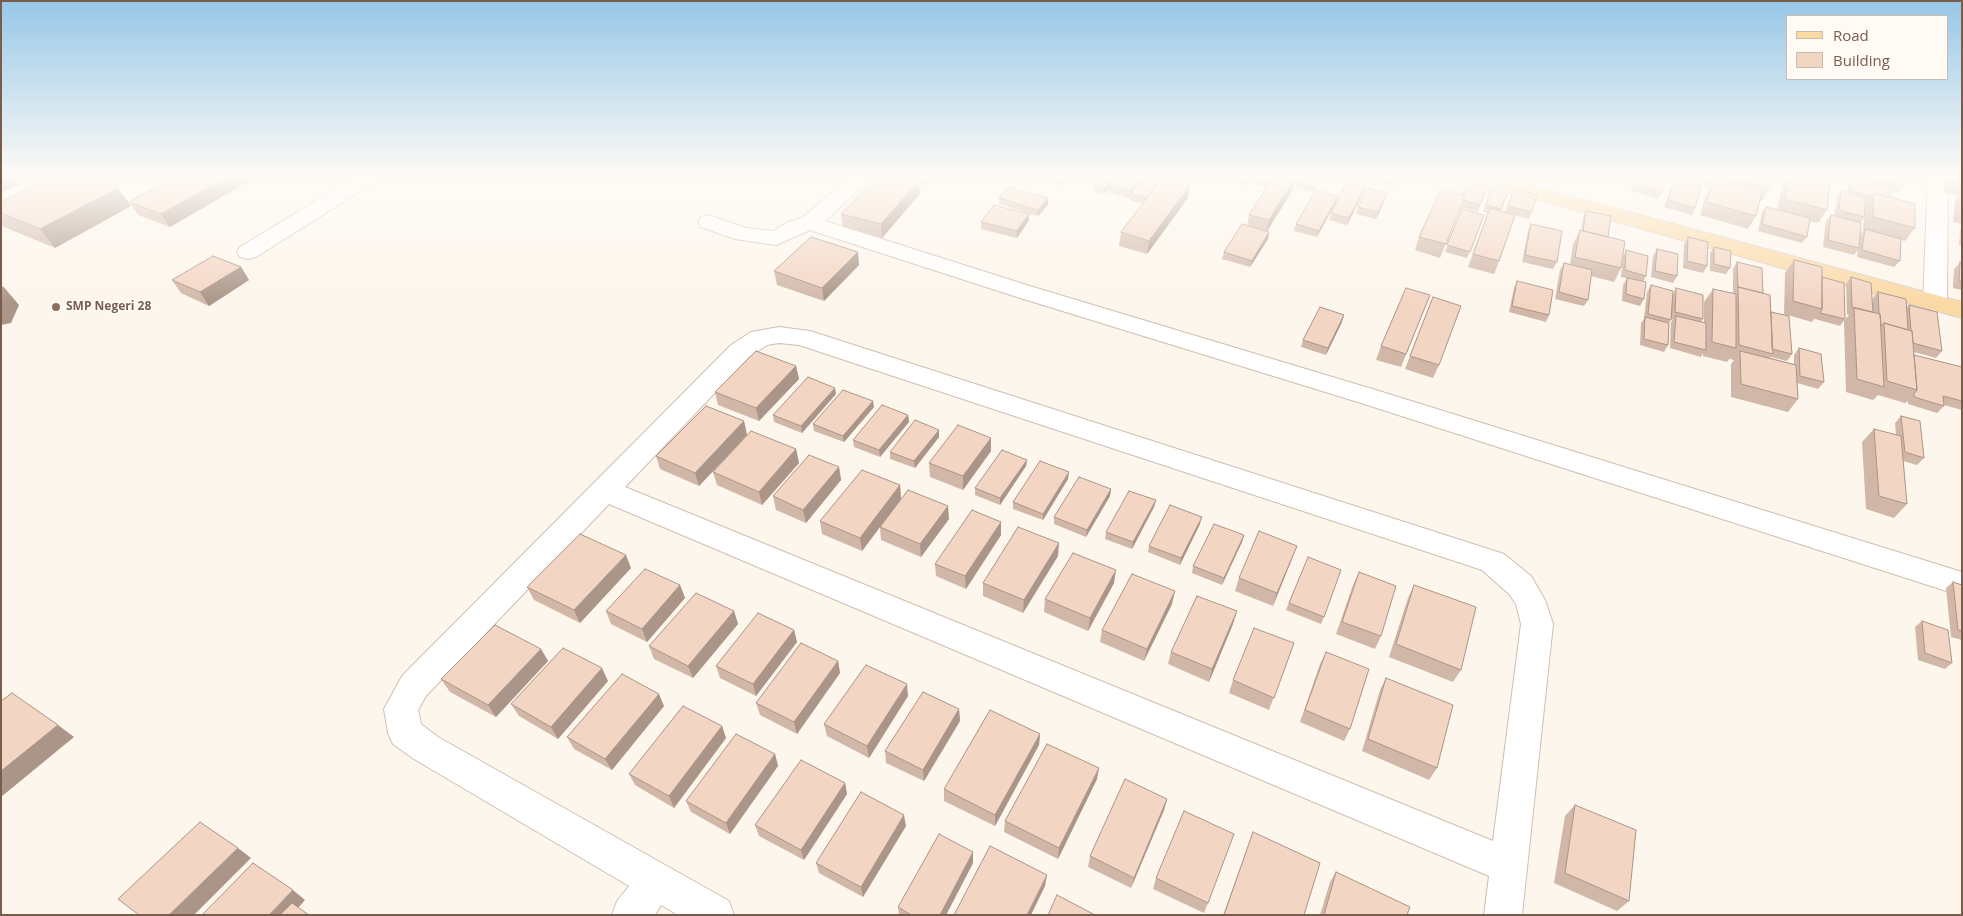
<!DOCTYPE html>
<html>
<head>
<meta charset="utf-8">
<style>
  body { margin:0 }
  #map { position:relative; width:1963px; height:916px; overflow:hidden; background:#fdf6ec; font-family:"Open Sans",sans-serif }
  canvas { display:block }
  .frame { position:absolute; inset:0; border:2px solid #7a5c4d; pointer-events:none }
  .legend { position:absolute; left:1786px; top:15px; width:162px; height:65px; box-sizing:border-box; background:#fffaf3; border:1px solid #cabbb1; margin:0; padding:6px 9px; list-style:none; font-size:15px; color:#7a5c4d }
  .legend li { display:flex; align-items:center; gap:10px; height:25px }
  .legend b { width:25px; border:1px solid #cabbb1 }
</style>
</head>
<body>
<div id="map">
<canvas width="1963" height="916"></canvas>
<div class="frame"></div>
<ul class="legend">
<li><b style="height:6px;background:#fbd9a5"></b>Road</li>
<li><b style="height:14px;background:#f3d5c3"></b>Building</li>
</ul>
</div>
<script>
const ctx = document.querySelector('canvas').getContext('2d');
ctx.lineJoin = 'round';
function shape(rows) {
  const path = new Path2D();
  for (const r of rows) {
    path.moveTo(r[0], r[1]);
    for (let i = 2; i < r.length; i += 2) path.lineTo(r[i], r[i + 1]);
  }
  return path;
}
function strokePath(path, color, width, dash) {
  ctx.strokeStyle = color;
  ctx.lineWidth = width;
  ctx.lineCap = dash ? 'butt' : 'round';
  ctx.setLineDash(dash || []);
  ctx.stroke(path);
}
function fill(path, color) {
  ctx.fillStyle = color;
  ctx.fill(path, 'evenodd');
}
function drawText(font, color, halo, rows, align = 'center') {
  ctx.font = font + ' "Open Sans",sans-serif';
  ctx.lineWidth = 4;
  ctx.setLineDash([]);
  ctx.textBaseline = 'middle';
  ctx.strokeStyle = halo;
  ctx.fillStyle = color;
  for (const [text, x, y, turn = 0] of rows) {
    ctx.save();
    ctx.translate(x, y);
    ctx.rotate((+turn || 0) * Math.PI / 180);
    ctx.textAlign = isNaN(turn) ? turn : align;
    if (halo) ctx.strokeText(text, 0, 0);
    ctx.fillText(text, 0, 0);
    ctx.restore();
  }
}
const minor = shape([
  [357,176,381,176,378,180,256,257,248,259,240,257,237,252,240,247,357,176],
  [851,176,873,176,825,221,1033,287,1379,391,1962,572,1962,596,1361,403,1017,297,810,230,776,245,735,239,701,227,698,222,701,217,709,215,746,228,773,231,788,222,802,218,851,176],
  [1928,176,1948,176,1947,303,1943,308,1935,311,1927,308,1923,303,1928,176],
  [779,327,810,331,1504,554,1531,576,1545,600,1553,624,1522,915,1484,915,1489,876,609,504,426,696,418,710,421,724,438,737,729,901,734,915,678,915,661,905,655,915,612,915,617,901,629,886,414,759,393,744,388,733,384,709,402,676,731,345,751,332,779,327],
  [779,343,799,345,1482,570,1509,594,1516,604,1521,624,1493,841,625,487,749,357,767,345,779,343]
]);
const major = shape([
  [1463,176,1496,176,1962,302,1962,318,1466,180,1463,176]
]);
strokePath(minor, '#d1beb0', 2);
strokePath(major, '#dad1cd', 2);
fill(minor, '#fff');
fill(major, '#fbd9a5');
fill(shape([
  [176,176,258,176,170,227,138,215,129,202],
  [877,176,932,176,924,186,919,184,920,194,882,238,843,227,841,214],
  [995,176,1023,176,1016,183],
  [1034,176,1069,176,1061,185,1034,177],
  [1077,176,1167,176,1165,178,1190,185,1188,198,1147,254,1119,246,1121,232,1143,204,1130,200,1130,196,1129,198,1109,192,1109,189,1104,194,1093,191,1093,185,1095,183,1077,178],
  [1183,176,1196,176,1194,179],
  [1227,176,1300,176,1293,187,1292,191,1267,231,1269,232,1268,239,1250,267,1222,259,1224,252,1247,226,1249,215,1266,187,1249,183,1250,179,1246,186,1226,181],
  [1301,176,1323,176,1313,192,1296,187,1298,181],
  [1375,176,1400,176,1394,186,1373,181],
  [1619,176,1630,176,1629,179],
  [1637,176,1667,176,1662,192,1658,199,1631,191],
  [1676,176,1703,176,1700,183,1695,208,1692,215,1664,207,1672,183],
  [1707,176,1773,176,1770,188,1762,201,1760,201,1756,216,1748,229,1700,215,1707,191,1709,187,1704,186],
  [1785,176,1837,176,1834,181,1824,179,1827,210,1818,223,1809,221,1807,237,1802,243,1758,231,1762,213,1766,207,1777,210,1782,184,1785,180],
  [1845,176,1903,176,1903,186,1898,193,1891,191,1890,197,1915,228,1905,241,1901,240,1900,261,1894,267,1857,257,1858,250,1854,255,1823,247,1826,221,1831,215,1834,216,1837,198,1841,191,1847,193,1848,185,1851,181,1844,179],
  [1864,215,1863,230,1864,230,1860,235,1860,223,1864,217],
  [1945,176,1962,176,1962,224,1953,222,1955,200,1958,196,1944,192],
  [1490,180,1478,212,1461,207,1440,258,1415,250,1419,237,1462,195],
  [1366,185,1364,192,1347,225,1329,220,1331,213],
  [1514,188,1532,212,1529,219,1515,215,1499,261,1494,274,1468,267,1488,213,1483,212,1491,190,1507,194,1501,211,1505,212],
  [1338,196,1336,202,1317,237,1294,231,1296,224],
  [999,198,1048,205,1038,216,1029,214,1029,220,1017,238,981,229,981,222,1028,213,999,204],
  [1385,200,1376,219,1356,214,1358,207],
  [1,202,131,206,55,248,4,227,1,223],
  [1462,209,1484,215,1467,258,1445,252],
  [1586,211,1608,237,1621,268,1614,282,1591,276,1588,300,1584,306,1555,299,1560,270,1564,263,1570,265,1573,244,1580,230,1581,231,1583,218],
  [1531,224,1557,262,1553,269,1522,262,1528,231],
  [1962,228,1962,245,1959,245,1960,230],
  [1688,237,1707,266,1703,273,1683,268,1684,244],
  [1714,247,1730,268,1726,274,1710,271,1710,253],
  [1657,249,1677,276,1673,283,1651,277,1653,256],
  [1626,250,1646,276,1643,282,1644,299,1640,306,1622,301,1623,285,1627,278,1621,277,1623,257],
  [1962,251,1962,290,1953,288,1954,269,1960,262,1961,262],
  [1794,260,1822,277,1845,319,1840,326,1815,319,1815,318,1812,322,1784,314,1785,273],
  [1737,262,1763,293,1771,312,1792,354,1787,361,1770,357,1770,358,1794,364,1794,355,1799,348,1824,382,1818,389,1797,383,1798,399,1788,412,1731,397,1731,364,1734,360,1730,359,1730,358,1727,362,1703,356,1703,353,1701,357,1670,348,1671,322,1673,319,1671,319,1669,323,1668,345,1664,352,1640,345,1641,323,1644,319,1647,292,1651,285,1673,294,1676,288,1703,319,1701,322,1704,323,1704,302,1713,289,1733,293,1733,269],
  [859,265,824,301,777,285,774,271],
  [241,267,249,280,209,306,181,293,172,280],
  [1851,277,1873,312,1873,298,1878,292,1907,307,1909,305,1942,351,1936,358,1914,352,1914,355,1962,367,1962,410,1944,405,1944,406,1937,413,1908,404,1908,401,1905,403,1878,395,1873,400,1846,392,1844,321,1849,315,1847,314,1846,284],
  [1517,281,1549,315,1546,322,1509,312,1514,288],
  [1430,295,1401,367,1376,360,1381,346],
  [1433,297,1439,365,1433,378,1405,369],
  [1342,322,1326,355,1301,347,1303,340],
  [796,366,799,379,759,421,718,405,715,392],
  [836,394,802,433,774,422,773,415],
  [874,407,844,442,814,431,813,424],
  [908,415,909,422,880,457,854,447,853,440],
  [1901,416,1924,458,1917,465,1903,461,1907,504,1894,518,1866,509,1862,442,1874,429,1896,435,1895,423],
  [744,421,747,435,699,486,660,469,656,456],
  [939,430,939,437,915,468,890,459,890,452],
  [991,438,991,451,963,490,930,477,929,463],
  [796,449,799,463,762,505,717,485,713,472],
  [1027,460,1026,466,1000,505,975,495,975,488],
  [839,467,841,480,806,523,776,510,773,496],
  [1068,479,1043,520,1013,509,1013,502],
  [900,485,901,499,949,519,921,557,881,540,880,527,862,551,822,534,820,521],
  [1111,489,1110,496,1086,537,1054,524,1054,517],
  [1156,500,1154,507,1132,549,1105,539,1106,532],
  [1001,522,1001,535,966,589,936,576,935,564],
  [1200,524,1180,565,1148,552,1149,546],
  [1244,535,1242,542,1222,585,1192,573,1193,566],
  [1297,546,1273,606,1235,591,1239,578],
  [1058,556,1023,613,983,596,983,583],
  [1308,557,1324,617,1321,624,1286,610],
  [631,568,580,623,534,600,527,587],
  [1359,572,1381,636,1375,649,1336,634,1353,585],
  [1953,582,1962,585,1962,640,1951,637,1946,588],
  [1114,583,1088,631,1044,612,1045,599],
  [680,585,685,598,647,642,611,624,606,611],
  [1414,585,1461,670,1453,682,1389,657,1408,598],
  [1172,604,1144,661,1100,642,1102,630],
  [734,611,738,624,693,678,654,659,649,646],
  [1922,621,1952,663,1945,669,1918,660,1915,627],
  [1233,624,1209,682,1168,664,1171,652],
  [794,630,797,642,756,696,720,678,716,666],
  [1294,643,1269,710,1229,693,1233,680],
  [541,649,548,661,496,717,450,692,441,679],
  [1326,652,1350,729,1344,741,1300,722,1320,664],
  [838,661,840,673,797,734,760,715,756,703],
  [1386,678,1437,768,1429,780,1362,751,1380,690],
  [608,681,558,739,519,716,511,704],
  [908,696,869,758,827,736,824,724],
  [664,706,612,770,574,749,567,737],
  [959,709,960,721,924,781,886,763,885,751],
  [722,726,726,738,674,808,635,785,629,774],
  [1040,734,1039,745,995,826,944,801,944,789],
  [775,754,778,766,730,834,691,812,686,801],
  [1097,779,1058,859,1004,832,1005,821],
  [845,783,847,794,804,860,759,836,755,825],
  [1167,799,1164,810,1131,888,1088,867,1090,856],
  [1575,805,1629,901,1617,911,1554,883,1565,816],
  [906,826,863,897,819,873,816,863],
  [1253,832,1304,915,1223,915,1249,843],
  [973,863,946,915,899,915,898,907],
  [1336,872,1407,915,1320,915,1330,882],
  [1156,878,1208,903,1204,913,1153,889]
]), '#d1b7a8');
fill(shape([
  [1,176,34,176,1,193],
  [228,176,258,176,170,227,161,214],
  [926,176,932,176,924,186,924,179],
  [1017,176,1023,176,1016,183],
  [1063,176,1069,176,1061,185,1061,178],
  [1115,176,1119,176,1109,186,1109,189,1104,194,1105,188],
  [1142,176,1146,176,1131,193,1130,196,1129,198,1129,191],
  [1163,176,1167,176,1145,204,1146,198],
  [1249,176,1252,176,1251,176,1250,179,1246,186,1247,179],
  [1297,176,1300,176,1293,187,1292,191,1266,233,1269,220,1295,178],
  [1321,176,1323,176,1313,192,1315,186],
  [919,181,920,194,882,238,881,224],
  [1190,185,1188,198,1147,254,1149,241],
  [1366,185,1364,192,1347,225,1349,218],
  [118,188,131,206,55,248,40,229],
  [1387,194,1385,200,1376,219,1378,212],
  [1338,196,1336,202,1317,237,1319,231],
  [1048,198,1048,205,1038,216,1038,210],
  [1029,214,1029,220,1017,238,1017,231],
  [1269,232,1268,239,1250,267,1252,261],
  [858,252,859,265,824,301,822,288],
  [241,267,249,280,209,306,200,292],
  [3,286,19,305,11,323,1,325,1,290],
  [1344,315,1342,322,1326,355,1328,348],
  [796,366,799,379,759,421,756,408],
  [835,388,836,394,802,433,801,426],
  [873,401,874,407,844,442,843,436],
  [908,415,909,422,880,457,879,450],
  [744,421,747,435,699,486,695,473],
  [939,430,939,437,915,468,914,461],
  [991,438,991,451,963,490,963,476],
  [796,449,799,463,762,505,759,492],
  [1027,460,1026,466,1000,505,1000,498],
  [839,467,841,480,806,523,803,510],
  [1069,472,1068,479,1043,520,1043,514],
  [900,485,901,499,862,551,860,538],
  [1111,489,1110,496,1086,537,1087,530],
  [1156,500,1154,507,1132,549,1133,542],
  [948,506,949,519,921,557,920,544],
  [1202,517,1200,524,1180,565,1181,558],
  [1001,522,1001,535,966,589,965,576],
  [1244,535,1242,542,1222,585,1224,578],
  [1059,543,1058,556,1023,613,1024,600],
  [1297,546,1292,559,1273,606,1277,593],
  [626,555,631,568,580,623,574,610],
  [1116,570,1114,583,1088,631,1090,618],
  [680,585,685,598,647,642,642,629],
  [1175,591,1172,604,1144,661,1147,649],
  [734,611,738,624,693,678,688,666],
  [1237,611,1233,624,1209,682,1212,669],
  [794,630,797,642,756,696,753,684],
  [541,649,548,661,496,717,488,705],
  [838,661,840,673,797,734,794,722],
  [602,668,608,681,558,739,551,727],
  [907,684,908,696,869,758,867,746],
  [659,694,664,706,612,770,605,759],
  [959,709,960,721,924,781,923,770],
  [58,725,74,737,1,797,1,771],
  [722,726,726,738,674,808,669,796],
  [1040,734,1039,745,995,826,995,815],
  [775,754,778,766,730,834,726,823],
  [1099,768,1097,779,1058,859,1059,848],
  [845,783,847,794,804,860,801,850],
  [1167,799,1164,810,1131,888,1134,878],
  [904,815,906,826,863,897,861,887],
  [238,848,251,858,194,915,169,915],
  [973,852,973,863,946,915,940,915],
  [1047,875,1045,886,1031,915,1027,915],
  [293,890,305,900,292,915,269,915]
]), '#aa9588');
const building = shape([
  [54,176,87,176,118,188,40,229,1,213,1,202,54,176],
  [176,176,228,176,161,214,129,202,176,176],
  [877,176,899,176,919,181,881,224,841,214,877,176],
  [912,176,926,176,924,179,912,176],
  [1053,176,1063,176,1061,178,1053,176],
  [1101,176,1115,176,1105,188,1093,185,1101,176],
  [1117,176,1142,176,1129,191,1109,186,1117,176],
  [1145,176,1163,176,1146,198,1131,193,1145,176],
  [1235,176,1249,176,1247,179,1235,176],
  [1251,176,1274,176,1270,181,1251,176],
  [1274,176,1288,176,1295,178,1269,220,1249,215,1274,176],
  [1288,176,1297,176,1295,180,1295,178,1288,176],
  [1301,176,1321,176,1315,186,1298,181,1301,176],
  [1381,176,1399,176,1397,180,1381,176],
  [1470,176,1475,176,1490,180,1480,205,1463,200,1465,196,1462,195,1470,176],
  [1638,176,1667,176,1662,192,1634,184,1638,176],
  [1690,176,1703,176,1702,179,1690,176],
  [1723,176,1773,176,1770,188,1723,176],
  [1790,176,1809,176,1830,181,1827,210,1785,199,1790,176],
  [1809,176,1825,176,1824,180,1809,176],
  [1863,176,1903,176,1903,186,1863,176],
  [1954,176,1962,176,1962,181,1954,179,1954,176],
  [1163,177,1190,185,1149,241,1121,232,1163,177],
  [1676,177,1702,184,1695,208,1668,200,1676,177],
  [1714,178,1762,191,1756,216,1707,202,1714,178],
  [1853,178,1891,188,1890,197,1874,193,1872,196,1851,191,1853,178],
  [1348,180,1366,185,1349,218,1331,213,1348,180],
  [1009,187,1048,198,1038,210,999,198,1009,187],
  [1368,188,1387,194,1378,212,1358,207,1368,188],
  [1514,188,1537,195,1532,212,1508,206,1514,188],
  [1441,189,1465,196,1446,244,1419,237,1441,189],
  [1316,190,1338,196,1319,231,1296,224,1316,190],
  [1491,190,1507,194,1501,209,1486,205,1491,190],
  [1841,191,1866,198,1864,217,1839,210,1841,191],
  [1874,193,1915,204,1915,228,1873,217,1874,193],
  [994,205,1029,214,1017,231,981,222,994,205],
  [1766,207,1810,218,1807,237,1762,224,1766,207],
  [1490,208,1515,215,1499,261,1473,254,1490,208],
  [1462,209,1484,215,1470,252,1447,245,1462,209],
  [1586,211,1611,216,1608,237,1583,231,1586,211],
  [1831,215,1861,223,1859,248,1828,240,1831,215],
  [1242,224,1269,232,1252,261,1224,252,1242,224],
  [1531,224,1562,231,1557,262,1525,255,1531,224],
  [1865,229,1901,239,1900,261,1862,250,1865,229],
  [1580,230,1625,241,1621,268,1575,257,1580,230],
  [811,237,858,252,822,288,774,271,811,237],
  [1688,237,1708,242,1707,266,1687,261,1688,237],
  [1714,247,1731,251,1730,268,1714,264,1714,247],
  [1657,249,1678,254,1677,276,1655,271,1657,249],
  [1626,250,1648,256,1646,276,1625,270,1626,250],
  [213,256,241,267,200,292,172,280,213,256],
  [1794,260,1822,267,1822,309,1793,301,1794,260],
  [1737,262,1762,268,1763,293,1738,287,1738,288,1737,262],
  [1960,262,1962,262,1962,282,1959,281,1960,262],
  [1564,263,1592,270,1588,300,1559,292,1564,263],
  [1822,277,1844,283,1845,319,1820,313,1822,309,1822,277],
  [1851,277,1871,283,1873,312,1852,307,1851,277],
  [1627,278,1646,282,1644,299,1626,294,1627,278],
  [1517,281,1553,290,1549,315,1512,306,1517,281],
  [1651,285,1673,291,1671,320,1648,314,1651,285],
  [1738,287,1770,295,1773,354,1739,345,1738,287],
  [1406,288,1430,295,1406,354,1381,346,1406,288],
  [1676,288,1703,295,1703,319,1675,312,1676,288],
  [1713,289,1736,294,1736,348,1712,342,1713,289],
  [1878,292,1906,299,1908,330,1884,323,1882,326,1881,325,1880,314,1879,314,1878,292],
  [1433,297,1461,306,1439,365,1410,356,1433,297],
  [1909,305,1937,312,1942,351,1913,343,1912,331,1911,331,1909,305],
  [1320,307,1344,315,1328,348,1303,340,1320,307],
  [1854,308,1880,314,1884,387,1857,379,1854,308],
  [1771,312,1789,316,1792,354,1772,349,1771,312],
  [1676,316,1706,323,1706,350,1674,342,1676,316],
  [1645,317,1669,323,1668,345,1644,339,1645,317],
  [1884,323,1912,331,1917,390,1887,381,1884,323],
  [1799,348,1821,354,1824,382,1800,376,1799,348],
  [756,351,796,366,756,408,715,392,756,351],
  [1740,351,1796,365,1798,399,1741,384,1740,351],
  [1914,355,1962,367,1962,401,1943,396,1944,406,1914,397,1914,394,1917,390,1914,355],
  [808,377,835,388,801,426,773,415,808,377],
  [843,390,873,401,843,436,813,424,843,390],
  [882,405,908,415,879,450,853,440,882,405],
  [706,406,744,421,695,473,656,456,706,406],
  [1901,416,1920,421,1924,458,1905,452,1901,416],
  [915,420,939,430,914,461,890,452,915,420],
  [958,425,991,438,963,476,929,463,958,425],
  [1874,429,1901,436,1907,504,1879,496,1874,429],
  [751,431,796,449,759,492,713,472,751,431],
  [1002,450,1027,460,1000,498,975,488,1002,450],
  [809,455,839,467,803,510,773,496,809,455],
  [1040,461,1069,472,1043,514,1013,502,1040,461],
  [862,470,900,485,860,538,820,521,862,470],
  [1079,477,1111,489,1087,530,1054,517,1079,477],
  [908,490,948,506,920,544,880,527,908,490],
  [1129,491,1156,500,1133,542,1106,532,1129,491],
  [1170,505,1202,517,1181,558,1149,546,1170,505],
  [972,510,1001,522,965,576,935,564,972,510],
  [1214,524,1244,535,1224,578,1193,566,1214,524],
  [1018,527,1059,543,1024,600,983,583,1018,527],
  [1259,531,1297,546,1277,593,1239,578,1259,531],
  [580,534,626,555,574,610,527,587,580,534],
  [1073,553,1116,570,1090,618,1045,599,1073,553],
  [1308,557,1341,570,1324,617,1289,603,1308,557],
  [645,569,680,585,642,629,606,611,645,569],
  [1359,572,1396,586,1381,636,1342,622,1359,572],
  [1132,574,1175,591,1147,649,1102,630,1132,574],
  [1953,582,1962,585,1962,631,1958,630,1953,582],
  [1414,585,1476,607,1461,670,1396,644,1414,585],
  [696,593,734,611,688,666,649,646,696,593],
  [1197,596,1237,611,1212,669,1171,652,1197,596],
  [758,613,794,630,753,684,716,666,758,613],
  [1922,621,1948,630,1952,663,1925,653,1922,621],
  [495,625,541,649,488,705,441,679,495,625],
  [1254,628,1294,643,1274,698,1233,680,1254,628],
  [801,643,838,661,794,722,756,703,801,643],
  [563,648,602,668,551,727,511,704,563,648],
  [1326,652,1369,669,1350,729,1305,710,1326,652],
  [866,665,907,684,867,746,824,724,866,665],
  [622,674,659,694,605,759,567,737,622,674],
  [1386,678,1453,705,1437,768,1368,739,1386,678],
  [923,692,959,709,923,770,885,751,923,692],
  [12,693,58,725,1,771,1,701,12,693],
  [683,706,722,726,669,796,629,774,683,706],
  [990,710,1040,734,995,815,944,789,990,710],
  [736,734,775,754,726,823,686,801,736,734],
  [1047,744,1099,768,1059,848,1005,821,1047,744],
  [801,760,845,783,801,850,755,825,801,760],
  [1125,779,1167,799,1134,878,1090,856,1125,779],
  [861,792,904,815,861,887,816,863,861,792],
  [1575,805,1636,830,1629,901,1565,873,1575,805],
  [1184,811,1234,834,1208,903,1156,878,1184,811],
  [200,822,238,848,169,915,139,915,118,899,200,822],
  [1253,832,1320,863,1304,915,1224,915,1253,832],
  [939,834,973,852,940,915,911,915,898,907,939,834],
  [990,846,1047,875,1027,915,954,915,990,846],
  [253,863,293,890,269,915,202,915,253,863],
  [1336,872,1410,907,1407,915,1324,915,1336,872],
  [1057,895,1095,915,1048,915,1057,895],
  [292,903,309,915,280,915,292,903]
]);
fill(building, '#f3d5c3');
strokePath(building, '#aa9588', 1);
const sky = ctx.createLinearGradient(0, 0, 0, 304);
sky.addColorStop(0, '#97c7e8');
sky.addColorStop(0.58, '#fefbf6');
sky.addColorStop(1, '#fefbf600');
ctx.fillStyle = sky;
ctx.fillRect(0, 0, 1963, 304);
for (const [x, y, r, color] of [
  [56,307,5,"#8d6e63"]
]) {
  const dot = new Path2D();
  dot.arc(x, y, r, 0, 2 * Math.PI);
  ctx.fillStyle = color;
  ctx.fill(dot);
  strokePath(dot, '#fffaf3', 2);
}
drawText('bold 12px', '#785e54', '#fffaf3', [
  ["SMP Negeri 28",66,307]
], 'left');
</script>
</body>
</html>
